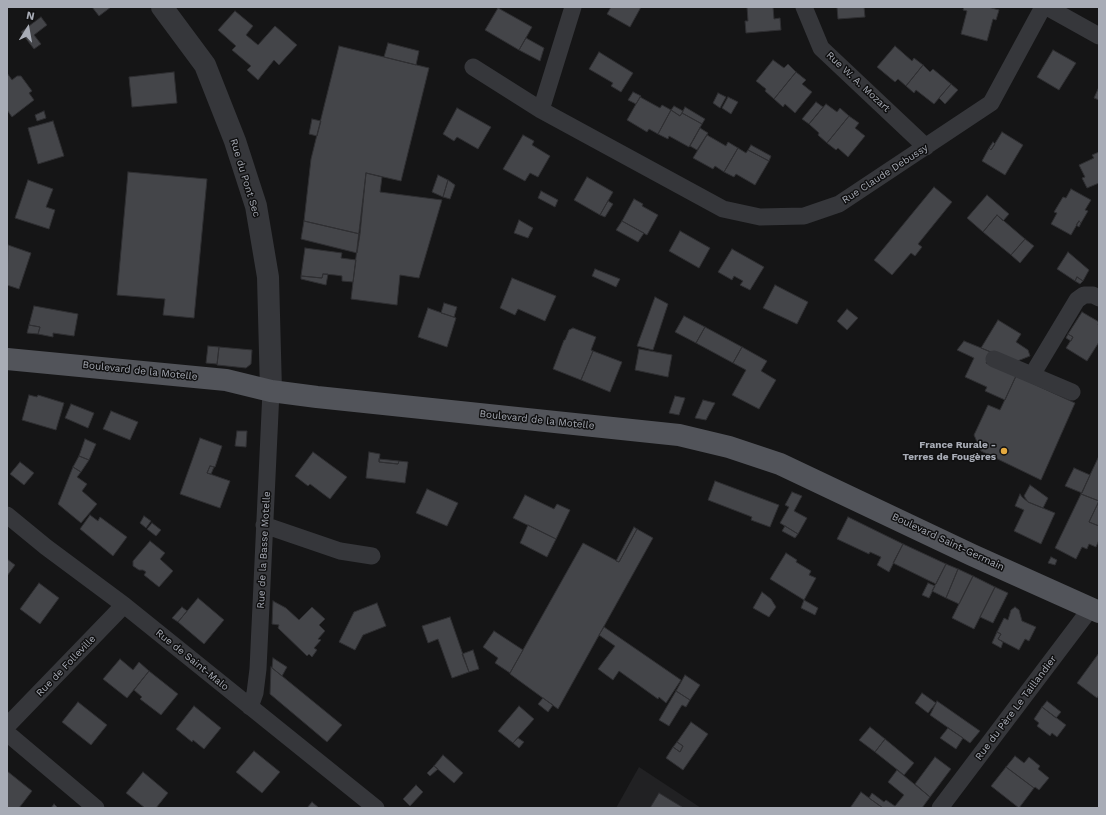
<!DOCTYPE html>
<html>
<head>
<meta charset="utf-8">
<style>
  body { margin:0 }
  #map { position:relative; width:1106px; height:815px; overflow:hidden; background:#151516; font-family:"Work Sans",sans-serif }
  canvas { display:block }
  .frame { position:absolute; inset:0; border:8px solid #a8acb6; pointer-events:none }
  .north { position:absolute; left:8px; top:8px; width:40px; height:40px; -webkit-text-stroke:3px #101011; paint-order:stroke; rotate:11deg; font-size:11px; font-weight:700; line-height:16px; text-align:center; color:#a8acb6 }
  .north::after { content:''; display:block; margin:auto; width:14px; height:18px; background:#a8acb6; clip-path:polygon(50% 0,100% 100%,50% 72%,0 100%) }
</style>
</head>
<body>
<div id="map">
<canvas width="1106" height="815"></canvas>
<div class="frame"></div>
<div class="north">N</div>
</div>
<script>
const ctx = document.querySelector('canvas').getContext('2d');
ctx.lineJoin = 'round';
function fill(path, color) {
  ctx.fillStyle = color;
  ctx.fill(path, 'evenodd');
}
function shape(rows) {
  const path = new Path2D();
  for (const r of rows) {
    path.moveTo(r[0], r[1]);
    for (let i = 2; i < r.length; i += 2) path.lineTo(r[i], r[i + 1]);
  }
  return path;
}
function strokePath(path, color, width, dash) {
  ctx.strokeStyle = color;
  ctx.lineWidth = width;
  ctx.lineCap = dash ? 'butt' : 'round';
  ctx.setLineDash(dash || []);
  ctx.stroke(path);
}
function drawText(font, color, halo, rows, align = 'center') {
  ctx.font = font + ' "Work Sans",sans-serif';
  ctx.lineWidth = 3;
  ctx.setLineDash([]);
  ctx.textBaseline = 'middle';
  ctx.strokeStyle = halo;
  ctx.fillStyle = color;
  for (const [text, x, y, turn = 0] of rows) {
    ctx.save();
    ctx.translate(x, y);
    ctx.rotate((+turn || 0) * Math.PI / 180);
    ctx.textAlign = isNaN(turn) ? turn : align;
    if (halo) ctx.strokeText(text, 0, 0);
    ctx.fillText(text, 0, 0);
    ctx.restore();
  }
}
fill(shape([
  [639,767,680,794,701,808,616,808]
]), '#212123');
const building = shape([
  [92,7,111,7,99,16,92,7],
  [611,7,641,7,630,27,607,14,611,7],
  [747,7,773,7,774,19,780,18,781,30,746,33,745,21,748,21,747,7],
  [837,7,864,7,865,17,838,19,837,7],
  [964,7,988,7,999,10,996,20,993,19,987,41,961,34,967,11,963,10,964,7],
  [498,8,532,27,519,50,485,30,498,8],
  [235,11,253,26,246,35,258,45,275,26,297,45,279,65,274,60,258,80,247,70,251,66,232,50,236,46,218,30,235,11],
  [41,17,47,25,34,35,41,44,34,49,21,32,41,17],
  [526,38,544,48,540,61,519,50,526,38],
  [388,43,419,51,416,65,384,57,388,43],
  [339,46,429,68,401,181,366,173,360,234,304,221,311,159,339,46],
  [895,46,912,61,914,58,923,65,906,86,898,79,895,82,877,67,895,46],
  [1053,50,1076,63,1059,90,1037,77,1053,50],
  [599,52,633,73,621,92,611,86,613,83,589,69,599,52],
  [773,60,784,68,788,64,796,72,774,99,765,91,766,89,756,81,773,60],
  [923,65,930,72,933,69,951,84,934,104,916,90,914,93,906,86,923,65],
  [174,72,177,103,132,107,129,77,174,72],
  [796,72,806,80,802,84,812,92,795,113,785,104,783,107,774,99,796,72],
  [7,73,12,80,17,76,21,76,32,91,29,93,34,100,12,117,7,110,7,73],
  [951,84,958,90,945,104,939,98,951,84],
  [1099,87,1099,100,1094,98,1099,87],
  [633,92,641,96,636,104,628,100,633,92],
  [718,93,726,97,720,108,713,103,718,93],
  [640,97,660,108,662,105,671,110,658,134,649,129,647,132,627,120,640,97],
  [728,97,738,102,731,114,722,108,728,97],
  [816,102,823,107,809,124,802,119,816,102],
  [826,104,837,112,840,108,849,116,827,143,818,135,819,133,809,124,826,104],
  [674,106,683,111,680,116,671,110,674,106],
  [685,107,705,119,702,124,682,113,685,107],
  [457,108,491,127,478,149,457,137,454,141,443,134,457,108],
  [671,110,680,116,682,113,702,124,689,147,669,136,668,139,658,134,671,110],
  [44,111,46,118,37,121,35,115,44,111],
  [849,116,859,123,855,128,865,136,848,157,838,148,836,150,827,143,849,116],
  [312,119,321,121,317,136,309,134,312,119],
  [53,121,64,156,38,164,28,128,53,121],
  [700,128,708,133,697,150,690,146,700,128],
  [1002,132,1023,145,1005,175,982,161,989,148,991,150,1002,132],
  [523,135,534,141,532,145,550,156,538,177,530,173,525,181,503,169,523,135],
  [707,135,726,146,728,142,738,148,724,172,715,166,713,169,693,158,707,135],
  [993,142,995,144,991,150,989,148,993,142],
  [751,145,771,156,769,161,748,150,751,145],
  [738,148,746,153,748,150,769,161,755,185,736,174,734,177,724,172,738,148],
  [1099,152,1099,183,1087,188,1082,178,1085,177,1079,165,1094,158,1092,155,1099,152],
  [128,172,207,179,194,318,163,315,165,299,117,295,128,172],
  [366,173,382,177,380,192,442,200,419,278,400,275,397,305,351,299,366,173],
  [438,175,448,180,443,197,432,192,438,175],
  [587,177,613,192,600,215,574,200,587,177],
  [28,180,53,189,46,207,55,210,49,229,15,218,28,180],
  [448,180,455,185,450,199,443,197,448,180],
  [934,187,952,202,918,244,922,247,915,256,911,253,892,275,874,260,934,187],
  [1071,189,1091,200,1085,210,1088,211,1081,223,1079,221,1071,235,1051,224,1057,213,1054,212,1063,197,1066,198,1071,189],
  [541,191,558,200,555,207,538,198,541,191],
  [987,195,1009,214,1003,221,997,215,983,232,967,218,987,195],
  [634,199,643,204,642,206,658,215,647,235,622,221,634,199],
  [608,201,613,204,605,217,600,215,608,201],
  [997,215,1025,239,1011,255,983,232,997,215],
  [519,220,533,228,528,238,514,233,519,220],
  [304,221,360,234,357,253,301,239,304,221],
  [622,221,644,233,638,242,616,230,622,221],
  [1079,221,1081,223,1079,227,1076,225,1079,221],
  [680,231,710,248,699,268,669,251,680,231],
  [1025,239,1034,246,1020,263,1011,255,1025,239],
  [8,245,31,253,19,289,7,285,8,245],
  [305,248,342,253,341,258,356,260,353,282,342,281,342,276,335,275,323,274,322,278,301,276,305,248],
  [732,249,764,267,750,290,740,285,743,281,734,276,732,280,718,272,732,249],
  [1068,252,1089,270,1083,281,1077,277,1075,281,1057,269,1068,252],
  [595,269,620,279,616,287,592,276,595,269],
  [323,274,328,274,326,285,301,279,301,276,322,278,323,274],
  [1077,277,1083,281,1080,284,1075,281,1077,277],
  [512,278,556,296,545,321,518,309,515,315,500,308,512,278],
  [775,285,808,302,797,324,763,308,775,285],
  [655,297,668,304,653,350,637,346,655,297],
  [444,303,457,307,454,317,441,313,444,303],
  [34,306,78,314,74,336,53,333,53,337,38,334,40,327,29,325,34,306],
  [428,308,456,318,447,347,418,337,428,308],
  [847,309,858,318,847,330,837,321,847,309],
  [1082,312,1099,322,1098,325,1099,326,1099,342,1087,361,1066,348,1073,337,1068,334,1082,312],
  [684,316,705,327,696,343,675,332,684,316],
  [998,320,1021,334,1016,342,1028,350,1030,356,1015,362,981,348,998,320],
  [29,325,40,327,38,334,27,333,29,325],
  [705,327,742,347,733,363,696,343,705,327],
  [573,328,596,337,591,350,593,351,581,380,553,369,564,340,565,340,569,330,573,328],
  [1068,334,1073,337,1071,341,1066,338,1068,334],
  [964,341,991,352,986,363,1016,376,1005,400,985,391,987,387,965,377,974,358,957,350,964,341],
  [208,346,219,347,217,364,206,363,208,346],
  [219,347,252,350,251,364,246,368,217,365,219,347],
  [742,347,767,361,761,371,776,380,759,409,732,395,746,370,733,363,742,347],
  [639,349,672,355,668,377,635,370,639,349],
  [593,351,622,362,610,392,581,380,593,351],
  [1016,376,1075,403,1041,480,981,451,974,435,988,405,1000,410,1016,376],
  [29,395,37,397,38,395,64,403,56,430,22,420,29,395],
  [675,396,685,398,679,415,669,413,675,396],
  [703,400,715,403,706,420,695,418,703,400],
  [71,404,94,413,88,428,65,418,71,404],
  [111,411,138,422,130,440,103,429,111,411],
  [237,431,247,431,246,447,235,446,237,431],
  [200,438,222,446,215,467,210,466,207,473,230,481,220,508,180,494,200,438],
  [85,439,96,444,89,460,79,456,85,439],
  [313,452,347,477,330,499,310,484,308,486,295,476,313,452],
  [369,452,380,454,379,462,398,464,399,461,408,462,405,483,366,478,369,452],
  [79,456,89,460,81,472,73,467,79,456],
  [1099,456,1099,501,1081,494,1099,456],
  [379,459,399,461,398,464,379,462,379,459],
  [20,462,34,473,24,485,10,474,20,462],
  [210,466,214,467,211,474,207,473,210,466],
  [73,467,81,472,77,477,87,484,82,491,97,504,81,523,58,504,73,467],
  [1074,468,1090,475,1082,493,1065,486,1074,468],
  [715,481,779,505,770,527,751,520,752,517,708,500,715,481],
  [1030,485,1048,498,1043,508,1028,502,1024,496,1030,485],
  [427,489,458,503,447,526,416,513,427,489],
  [792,492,802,496,794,511,807,518,798,534,780,523,789,507,785,505,792,492],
  [1020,494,1022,497,1028,502,1055,513,1041,544,1014,531,1024,510,1015,506,1020,494],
  [1081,494,1099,501,1089,522,1099,526,1099,540,1096,547,1089,544,1087,549,1082,547,1076,559,1055,548,1081,494],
  [525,495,554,509,557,504,570,510,556,539,513,518,525,495],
  [1099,501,1099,526,1089,522,1099,501],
  [90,515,98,521,100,517,127,537,113,556,80,529,90,515],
  [144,516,151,521,146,528,140,523,144,516],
  [848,517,903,544,889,572,877,565,881,557,870,552,869,554,837,539,848,517],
  [152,523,161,530,156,536,147,529,152,523],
  [528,525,556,539,547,557,520,543,528,525],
  [785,526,798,534,795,538,782,531,785,526],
  [634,527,637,529,619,562,616,561,634,527],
  [637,529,653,538,558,709,510,674,510,673,583,543,619,562,637,529],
  [150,541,165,553,160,559,173,571,159,587,144,575,146,572,143,570,139,570,133,566,133,561,150,541],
  [903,544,946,564,936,584,893,563,903,544],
  [786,553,797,560,796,562,811,571,809,575,816,578,804,600,770,579,786,553],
  [1051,557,1057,560,1055,565,1048,563,1051,557],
  [7,559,15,565,7,576,7,559],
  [946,564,958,569,946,598,932,591,946,564],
  [958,569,973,576,959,604,946,598,958,569],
  [973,576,995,587,974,629,952,618,973,576],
  [39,583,59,598,40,624,20,609,39,583],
  [928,583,935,586,929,598,922,595,928,583],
  [995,587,1008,593,993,623,980,617,995,587],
  [762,592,771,599,776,607,769,617,753,608,762,592],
  [198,598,224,620,204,644,178,622,198,598],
  [804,600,818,608,815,615,801,608,804,600],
  [273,601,286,608,299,620,312,607,325,619,319,625,325,631,318,639,321,640,314,648,317,650,312,657,309,654,307,656,278,628,279,625,272,624,273,601],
  [377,603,386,626,363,635,355,650,339,642,354,612,377,603],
  [182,607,187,611,178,622,172,618,182,607],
  [1015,607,1019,610,1022,621,1036,627,1029,641,1025,639,1019,650,998,639,1001,634,997,632,1004,618,1008,620,1011,610,1015,607],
  [450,617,469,672,452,678,438,639,428,643,422,626,450,617],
  [604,627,681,680,666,703,659,697,658,699,619,671,613,680,598,669,615,646,599,635,604,627],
  [494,631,523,650,510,673,495,663,498,658,483,647,494,631],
  [997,632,1001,634,998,639,1003,642,1001,648,992,643,997,632],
  [473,650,479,669,469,672,462,654,473,650],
  [1099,653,1099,695,1097,698,1077,683,1099,653],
  [273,658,287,667,282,676,272,668,273,658],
  [120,659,133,670,139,662,149,671,127,698,103,679,120,659],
  [271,667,342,725,327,742,270,694,271,667],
  [149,671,178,694,161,715,140,699,142,697,134,690,149,671],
  [685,675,700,685,690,700,676,691,685,675],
  [676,691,690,700,686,707,682,705,669,726,659,720,676,691],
  [922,693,936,703,928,713,915,703,922,693],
  [543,698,553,705,548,712,538,704,543,698],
  [937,701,980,731,970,743,930,715,937,701],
  [1047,701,1061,712,1056,718,1042,707,1047,701],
  [78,702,107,725,91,745,62,722,78,702],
  [194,706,221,728,204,749,193,740,192,742,176,729,194,706],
  [519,706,534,719,513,743,498,731,519,706],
  [1042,707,1066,725,1057,737,1052,733,1050,736,1037,726,1039,723,1034,719,1042,707],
  [691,722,708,734,683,770,666,758,673,747,680,752,683,746,677,742,691,722],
  [870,727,885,739,875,752,859,740,870,727],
  [948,728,963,738,956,749,940,738,948,728],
  [518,738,524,742,519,748,513,743,518,738],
  [885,739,914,763,904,775,875,752,885,739],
  [677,742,683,746,680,752,673,747,677,742],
  [254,751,280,772,262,793,236,772,254,751],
  [443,755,463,773,454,783,434,766,443,755],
  [1015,756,1024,763,1029,757,1040,766,1038,769,1049,778,1039,790,1035,787,1034,788,1006,767,1015,756],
  [935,757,951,769,930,797,915,784,935,757],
  [434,766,438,769,430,776,427,773,434,766],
  [1006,767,1034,788,1019,808,991,786,1006,767],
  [897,770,930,797,922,808,883,808,869,798,872,793,884,802,886,800,895,806,904,795,888,782,897,770],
  [7,771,32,791,19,808,9,808,7,806,7,771],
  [143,772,168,793,156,808,145,808,126,793,143,772],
  [416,785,423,792,410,806,403,799,416,785],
  [861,792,869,798,883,808,850,808,861,792],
  [659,793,682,807,682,808,650,808,659,793],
  [312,802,319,808,307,808,312,802],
  [54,804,58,808,51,808,54,804]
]);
fill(building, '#444549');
strokePath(building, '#2f2f32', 1);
strokePath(shape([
  [804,7,821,48,926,147],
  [1047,7,1099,36],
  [473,67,541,110,723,209,760,217,804,216,839,204,991,103,1043,7],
  [541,110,573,7],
  [994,359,1072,392],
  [1032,375,1077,300,1084,295,1093,295,1099,298],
  [7,515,46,547,124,605,376,808],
  [264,525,340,551,372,556],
  [250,707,255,693,258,669,271,391],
  [7,726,124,605],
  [7,733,96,808],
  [940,808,1091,608]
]), '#36373b', 17);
strokePath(shape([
  [162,7,205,65,235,141,256,206,268,277,271,391]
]), '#36373b', 22);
strokePath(shape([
  [7,359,226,380,271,391,317,397,679,435,729,447,780,464,972,555,1099,612]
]), '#52545a', 22);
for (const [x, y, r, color] of [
  [1004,451,4,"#e4a93f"]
]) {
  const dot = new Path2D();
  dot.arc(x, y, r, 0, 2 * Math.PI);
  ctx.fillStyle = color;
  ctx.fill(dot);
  strokePath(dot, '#101011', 1.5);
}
drawText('10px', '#a8acb6', '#101011', [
  ["Rue W. A. Mozart",858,82,43],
  ["Rue Claude Debussy",885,174,-33],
  ["Rue du Pont Sec",245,178,73],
  ["Boulevard de la Motelle",140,371,6],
  ["Boulevard de la Motelle",537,420,6],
  ["Boulevard Saint-Germain",948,542,25],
  ["Rue de la Basse Motelle",264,550,-87],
  ["Rue de Saint-Malo",192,660,39],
  ["Rue de Folleville",66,666,-46],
  ["Rue du Père Le Taillandier",1016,708,-53]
]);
drawText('bold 10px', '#a8acb6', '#101011', [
  ["France Rurale -",996,445],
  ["Terres de Fougères",996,457]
], 'right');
</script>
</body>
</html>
